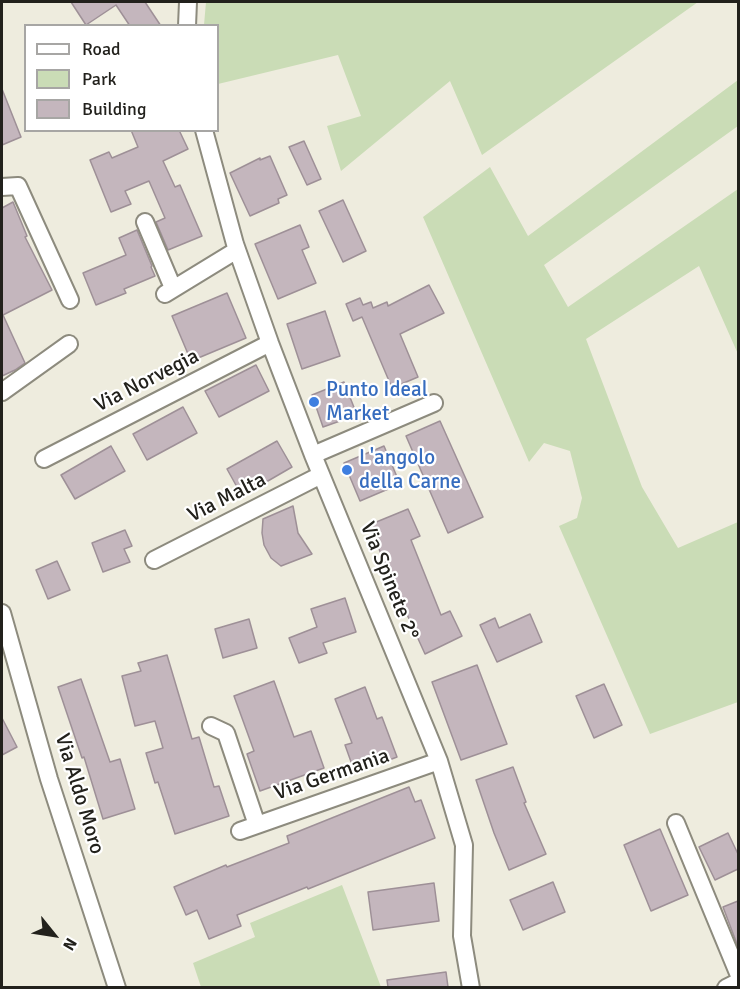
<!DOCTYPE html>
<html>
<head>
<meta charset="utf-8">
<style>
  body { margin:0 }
  #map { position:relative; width:740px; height:989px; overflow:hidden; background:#eeecde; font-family:Signika,sans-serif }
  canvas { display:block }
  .frame { position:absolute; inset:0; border:3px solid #22211c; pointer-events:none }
  .legend { position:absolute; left:24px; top:24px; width:195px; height:108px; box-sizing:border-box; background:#fff; border:2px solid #a7a6a4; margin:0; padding:8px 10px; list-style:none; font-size:18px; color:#22211c }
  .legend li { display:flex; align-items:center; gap:12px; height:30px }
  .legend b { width:30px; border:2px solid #a7a6a4 }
  .north { position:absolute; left:24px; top:905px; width:60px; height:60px; -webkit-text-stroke:4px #fff; paint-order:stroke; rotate:120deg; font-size:16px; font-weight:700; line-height:24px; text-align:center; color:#22211c }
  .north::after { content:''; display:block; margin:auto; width:21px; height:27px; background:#22211c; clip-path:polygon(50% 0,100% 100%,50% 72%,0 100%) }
</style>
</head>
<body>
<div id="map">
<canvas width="740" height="989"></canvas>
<div class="frame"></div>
<ul class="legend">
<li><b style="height:8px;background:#fff"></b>Road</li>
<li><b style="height:16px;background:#cadcb6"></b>Park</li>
<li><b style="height:16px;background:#c4b6bd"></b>Building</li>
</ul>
<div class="north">N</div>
</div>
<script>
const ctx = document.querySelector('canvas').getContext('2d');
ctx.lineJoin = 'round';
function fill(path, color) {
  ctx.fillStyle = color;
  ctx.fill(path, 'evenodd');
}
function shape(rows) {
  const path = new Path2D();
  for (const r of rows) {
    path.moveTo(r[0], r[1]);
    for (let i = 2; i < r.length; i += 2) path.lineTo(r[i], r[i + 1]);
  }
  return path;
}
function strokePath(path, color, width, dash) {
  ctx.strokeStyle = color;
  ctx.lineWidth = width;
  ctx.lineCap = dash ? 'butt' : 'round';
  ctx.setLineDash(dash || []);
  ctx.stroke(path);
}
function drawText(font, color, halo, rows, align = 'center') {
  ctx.font = font + ' Signika,sans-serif';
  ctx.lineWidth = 4.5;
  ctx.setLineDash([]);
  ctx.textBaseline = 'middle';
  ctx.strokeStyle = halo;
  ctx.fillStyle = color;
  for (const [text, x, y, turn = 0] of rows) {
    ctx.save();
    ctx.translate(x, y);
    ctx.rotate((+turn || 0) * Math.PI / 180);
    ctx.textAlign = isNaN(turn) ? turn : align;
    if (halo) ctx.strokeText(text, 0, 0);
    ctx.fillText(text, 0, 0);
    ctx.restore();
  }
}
fill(shape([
  [206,2,698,2,482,155,450,81,341,171,327,126,361,116,338,55,218,84,218,26,204,25],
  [738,80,738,126,544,265,568,307,738,189,738,354,699,266,586,339,642,487,678,548,738,522,738,702,650,734,559,526,577,518,582,498,570,451,544,443,529,462,423,217,490,167,528,236],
  [342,885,381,987,201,987,193,963,255,937,250,923]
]), '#cadcb6');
const building = shape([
  [71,2,145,2,161,26,130,26,116,5,86,25,71,2],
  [2,89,21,137,2,145,2,89],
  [131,130,179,130,188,149,163,161,175,187,180,185,202,236,168,250,156,222,165,218,149,181,125,191,131,204,111,212,90,160,109,152,112,158,138,147,131,130],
  [304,141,321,179,307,185,289,147,304,141],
  [270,156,287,195,278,199,279,203,250,216,230,173,260,158,260,160,270,156],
  [343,200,366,251,343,262,319,211,343,200],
  [13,202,27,236,25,237,52,290,3,315,25,363,15,370,2,376,2,208,13,202],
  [300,225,309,247,302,250,316,283,278,299,255,244,300,225],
  [137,230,152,266,151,267,155,276,124,289,126,293,96,305,83,273,126,255,119,238,137,230],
  [429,285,444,313,400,334,418,377,392,388,362,317,353,321,346,304,360,298,363,305,371,302,373,308,387,302,388,306,429,285],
  [227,293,246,338,191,361,172,316,227,293],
  [325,311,340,356,302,369,287,324,325,311],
  [256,365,269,391,219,417,205,391,256,365],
  [344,382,357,415,323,427,312,395,344,382],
  [183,407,197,433,147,460,133,434,183,407],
  [440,421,483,517,448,533,406,436,440,421],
  [277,441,292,467,242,496,227,469,277,441],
  [111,446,125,471,75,499,61,475,111,446],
  [384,446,400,484,360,501,344,463,384,446],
  [293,506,298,533,312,554,281,566,271,558,264,545,262,533,263,519,293,506],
  [408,509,420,536,411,540,441,615,450,611,462,636,425,654,405,610,400,612,385,575,389,573,369,525,408,509],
  [125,530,132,546,124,549,130,562,103,572,92,543,125,530],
  [57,561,70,590,48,599,36,570,57,561],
  [345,598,356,632,323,643,327,653,299,663,289,638,317,627,311,609,345,598],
  [530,614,542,642,497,662,480,625,495,618,499,628,530,614],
  [249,619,257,648,223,658,215,629,249,619],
  [167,655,192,739,199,737,214,787,219,786,229,816,175,834,158,782,155,783,146,753,163,748,155,721,135,726,122,676,141,671,138,663,167,655],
  [477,665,507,744,461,760,432,682,477,665],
  [81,679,110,762,120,759,135,809,103,819,84,757,82,758,58,687,81,679],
  [274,681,294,737,311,731,324,768,260,791,247,754,254,751,234,696,274,681],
  [604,684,622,725,594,738,576,696,604,684],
  [365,687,377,719,382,717,397,757,355,773,345,745,352,743,335,699,365,687],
  [2,718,17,747,2,755,2,718],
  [513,767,526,802,524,803,546,854,509,870,494,833,476,780,513,767],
  [409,787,415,802,421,800,435,838,308,889,307,887,237,915,241,926,209,939,197,910,186,915,174,887,226,865,227,867,289,843,287,836,409,787],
  [660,829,688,895,651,911,624,845,660,829],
  [728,833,738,854,738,869,715,880,699,847,728,833],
  [553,882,565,912,523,930,510,900,553,882],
  [434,883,439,921,373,930,368,892,434,883],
  [738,901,738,944,737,944,723,907,738,901],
  [446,972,448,987,388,987,387,980,446,972]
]);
fill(building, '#c4b6bd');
strokePath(building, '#9e9097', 1.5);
const minor = shape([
  [187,26,188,2],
  [204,130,235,244,270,343,313,455,439,761,464,845,462,936,471,988],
  [2,187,18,186,70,300],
  [145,222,173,288],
  [165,294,237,250],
  [2,392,69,344],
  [313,455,434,403],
  [44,459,270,343],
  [154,560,321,475],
  [2,613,49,779,117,988],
  [211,726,226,733,257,825],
  [676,823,738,973],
  [240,831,439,761],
  [726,988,738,982]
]);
strokePath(minor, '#8d8b7e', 20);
strokePath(minor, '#fff', 16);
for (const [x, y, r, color] of [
  [314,402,6,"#3f7fe0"],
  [347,470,6,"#3f7fe0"]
]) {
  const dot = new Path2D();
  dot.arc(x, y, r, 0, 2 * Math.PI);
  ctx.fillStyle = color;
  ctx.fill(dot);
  strokePath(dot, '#fff', 2);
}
drawText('21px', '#22211c', '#fff', [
  ["Via Norvegia",147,381,-27],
  ["Via Malta",227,498,-27],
  ["Via Spinete 2°",389,581,68],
  ["Via Germania",332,775,-19],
  ["Via Aldo Moro",79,794,73]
]);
drawText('21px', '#366cbe', '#fff', [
  ["Punto Ideal",326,390],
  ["Market",326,414],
  ["L'angolo",359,458],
  ["della Carne",359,482]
], 'left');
</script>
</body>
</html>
